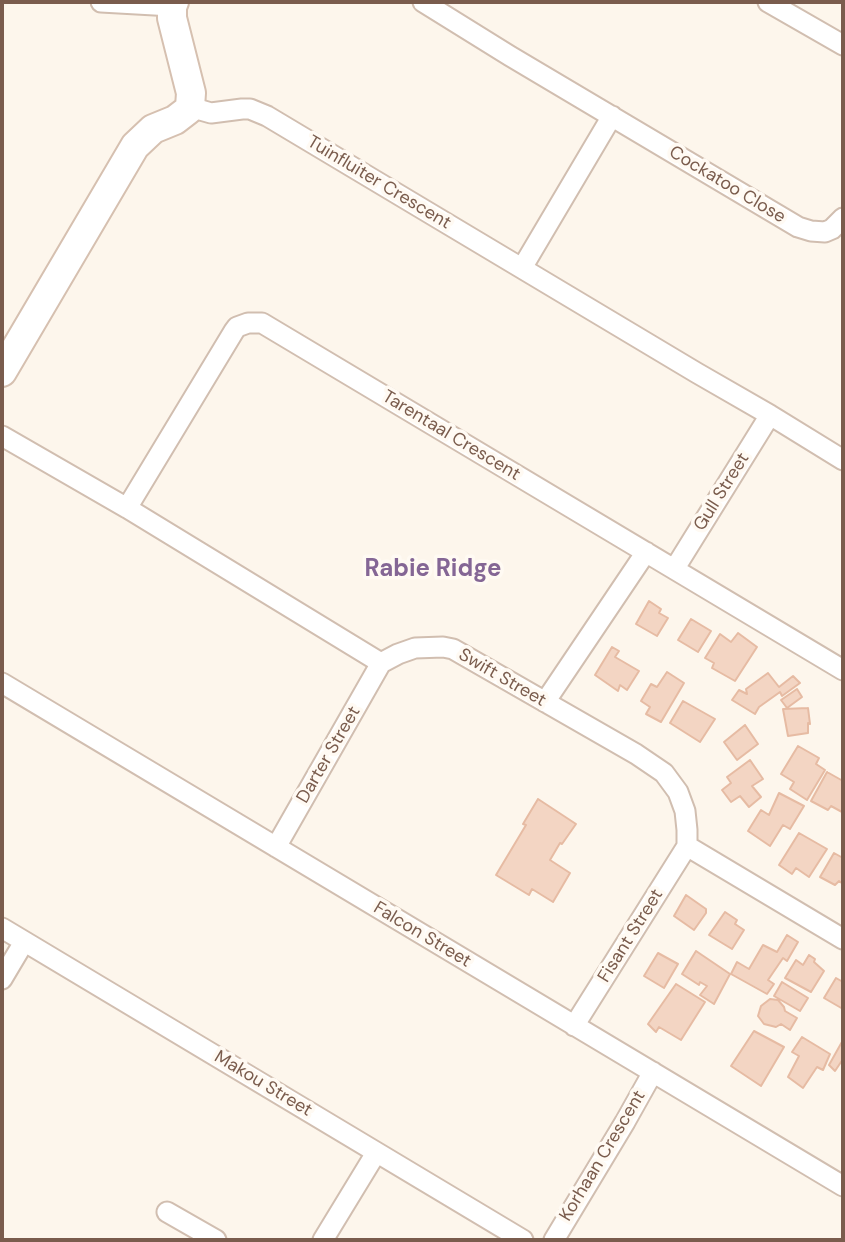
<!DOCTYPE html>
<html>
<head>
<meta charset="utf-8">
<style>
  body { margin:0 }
  #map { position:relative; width:845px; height:1242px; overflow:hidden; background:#fdf6ec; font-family:"DM Sans",sans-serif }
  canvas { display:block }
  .frame { position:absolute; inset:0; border:4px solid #7a5c4d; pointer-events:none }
</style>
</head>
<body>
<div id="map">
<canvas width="845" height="1242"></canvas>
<div class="frame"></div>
</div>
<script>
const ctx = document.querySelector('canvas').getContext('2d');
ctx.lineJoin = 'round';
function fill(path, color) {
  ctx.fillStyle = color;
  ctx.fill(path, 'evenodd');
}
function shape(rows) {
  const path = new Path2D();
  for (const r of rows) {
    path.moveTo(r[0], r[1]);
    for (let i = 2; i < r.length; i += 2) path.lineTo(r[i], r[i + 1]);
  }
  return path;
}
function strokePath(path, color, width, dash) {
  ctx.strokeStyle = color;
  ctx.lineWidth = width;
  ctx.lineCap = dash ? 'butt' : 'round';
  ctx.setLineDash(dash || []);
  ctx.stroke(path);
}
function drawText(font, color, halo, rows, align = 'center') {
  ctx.font = font + ' "DM Sans",sans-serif';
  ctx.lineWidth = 7;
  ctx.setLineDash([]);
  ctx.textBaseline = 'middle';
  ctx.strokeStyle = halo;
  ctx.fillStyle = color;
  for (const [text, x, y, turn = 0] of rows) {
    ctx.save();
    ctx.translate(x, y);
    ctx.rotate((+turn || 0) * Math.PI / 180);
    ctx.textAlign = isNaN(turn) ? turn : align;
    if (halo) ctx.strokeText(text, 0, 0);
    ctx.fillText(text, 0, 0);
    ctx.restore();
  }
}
const building = shape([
  [649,601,661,609,659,613,668,618,657,636,636,624,649,601],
  [691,619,711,631,698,652,678,640,691,619],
  [738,633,757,647,735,681,712,668,714,663,705,658,720,634,731,642,738,633],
  [612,647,619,651,615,657,639,671,627,690,620,685,618,691,595,675,612,647],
  [667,672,684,683,661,722,646,714,650,707,641,701,651,684,657,687,667,672],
  [768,673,779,687,793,676,800,683,782,696,780,692,759,707,755,714,732,700,739,690,747,694,746,689,768,673],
  [797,689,802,697,787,708,781,700,797,689],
  [683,701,715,719,700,742,670,723,683,701],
  [808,708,810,724,808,723,808,733,788,736,783,709,808,708],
  [745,725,758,744,737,760,724,742,745,725],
  [798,746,819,758,816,764,825,770,807,800,790,789,794,782,781,774,798,746],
  [750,760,763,779,752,786,761,797,749,807,740,796,731,802,722,790,731,783,727,777,750,760],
  [827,772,843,781,842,812,831,806,828,810,811,801,827,772],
  [779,793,804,806,790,829,783,825,770,846,748,831,761,810,769,815,779,793],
  [538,799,576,824,562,844,560,843,550,860,570,873,553,902,532,889,529,895,496,875,526,825,523,824,538,799],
  [799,833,827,849,809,877,796,868,792,874,779,865,799,833],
  [834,853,843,858,843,884,839,881,835,885,820,877,834,853],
  [686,895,706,909,706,913,694,930,674,916,686,895],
  [725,912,737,920,735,924,744,930,732,949,709,935,725,912],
  [787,935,798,942,787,961,783,958,768,980,774,984,767,994,731,974,737,962,749,969,763,945,777,952,787,935],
  [696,951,730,974,714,1004,700,995,707,986,700,982,699,985,682,974,696,951],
  [658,953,678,964,664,988,644,976,658,953],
  [809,955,815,959,814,962,824,971,811,992,785,978,796,960,803,965,809,955],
  [836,978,843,982,843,1009,824,998,836,978],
  [782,982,808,998,800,1011,774,996,782,982],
  [676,984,705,1002,681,1040,659,1027,656,1032,648,1024,676,984],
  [770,999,778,1000,784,1007,785,1011,797,1018,790,1030,781,1024,776,1027,764,1024,758,1016,761,1006,770,999],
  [754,1031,784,1047,761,1086,731,1066,754,1031],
  [802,1037,830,1054,823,1070,817,1067,803,1088,788,1077,799,1056,792,1052,802,1037],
  [843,1040,843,1059,835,1071,829,1065,843,1040]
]);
fill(building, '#f3d5c3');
strokePath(building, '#e6bba3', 2);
const street = shape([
  [101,2,172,6],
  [423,2,510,56,798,227,811,231,825,232,832,229,843,218],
  [768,2,843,45],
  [190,107,211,113,242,109,250,109,267,116,697,373,770,415,843,460],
  [522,268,612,116],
  [2,436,127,508,381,663],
  [127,508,234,331,237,327,248,323,262,323,843,670],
  [675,568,770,415],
  [381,663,398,654,415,648,443,647,453,649,636,754,664,773,678,792,685,811,687,830,687,846],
  [2,683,843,1186],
  [545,702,646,552],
  [687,846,843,939],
  [276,847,381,663],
  [2,928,523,1240],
  [2,979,24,942],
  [574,1026,687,846],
  [167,1212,216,1240],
  [323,1240,376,1153],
  [554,1240,625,1122,653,1072]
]);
const secondary = shape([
  [2,372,135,146,153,129,175,120,188,110,190,107,191,93,172,18,172,6,174,2]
]);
strokePath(street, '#d1beb0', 23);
strokePath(secondary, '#d6c0b0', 32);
strokePath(street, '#fff', 19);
strokePath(secondary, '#fff', 28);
drawText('18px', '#7a5c4d', '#fffaf3', [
  ["Tuinfluiter Crescent",379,183,31],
  ["Cockatoo Close",727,185,31],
  ["Tarentaal Crescent",451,436,31],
  ["Gull Street",722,492,-58],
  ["Swift Street",502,678,30],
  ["Darter Street",329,755,-60],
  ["Falcon Street",422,935,31],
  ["Fisant Street",631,936,-58],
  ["Makou Street",263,1084,31],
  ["Korhaan Crescent",603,1156,-59]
]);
drawText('bold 24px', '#846695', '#fffaf3', [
  ["Rabie Ridge",433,570]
]);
</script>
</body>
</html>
